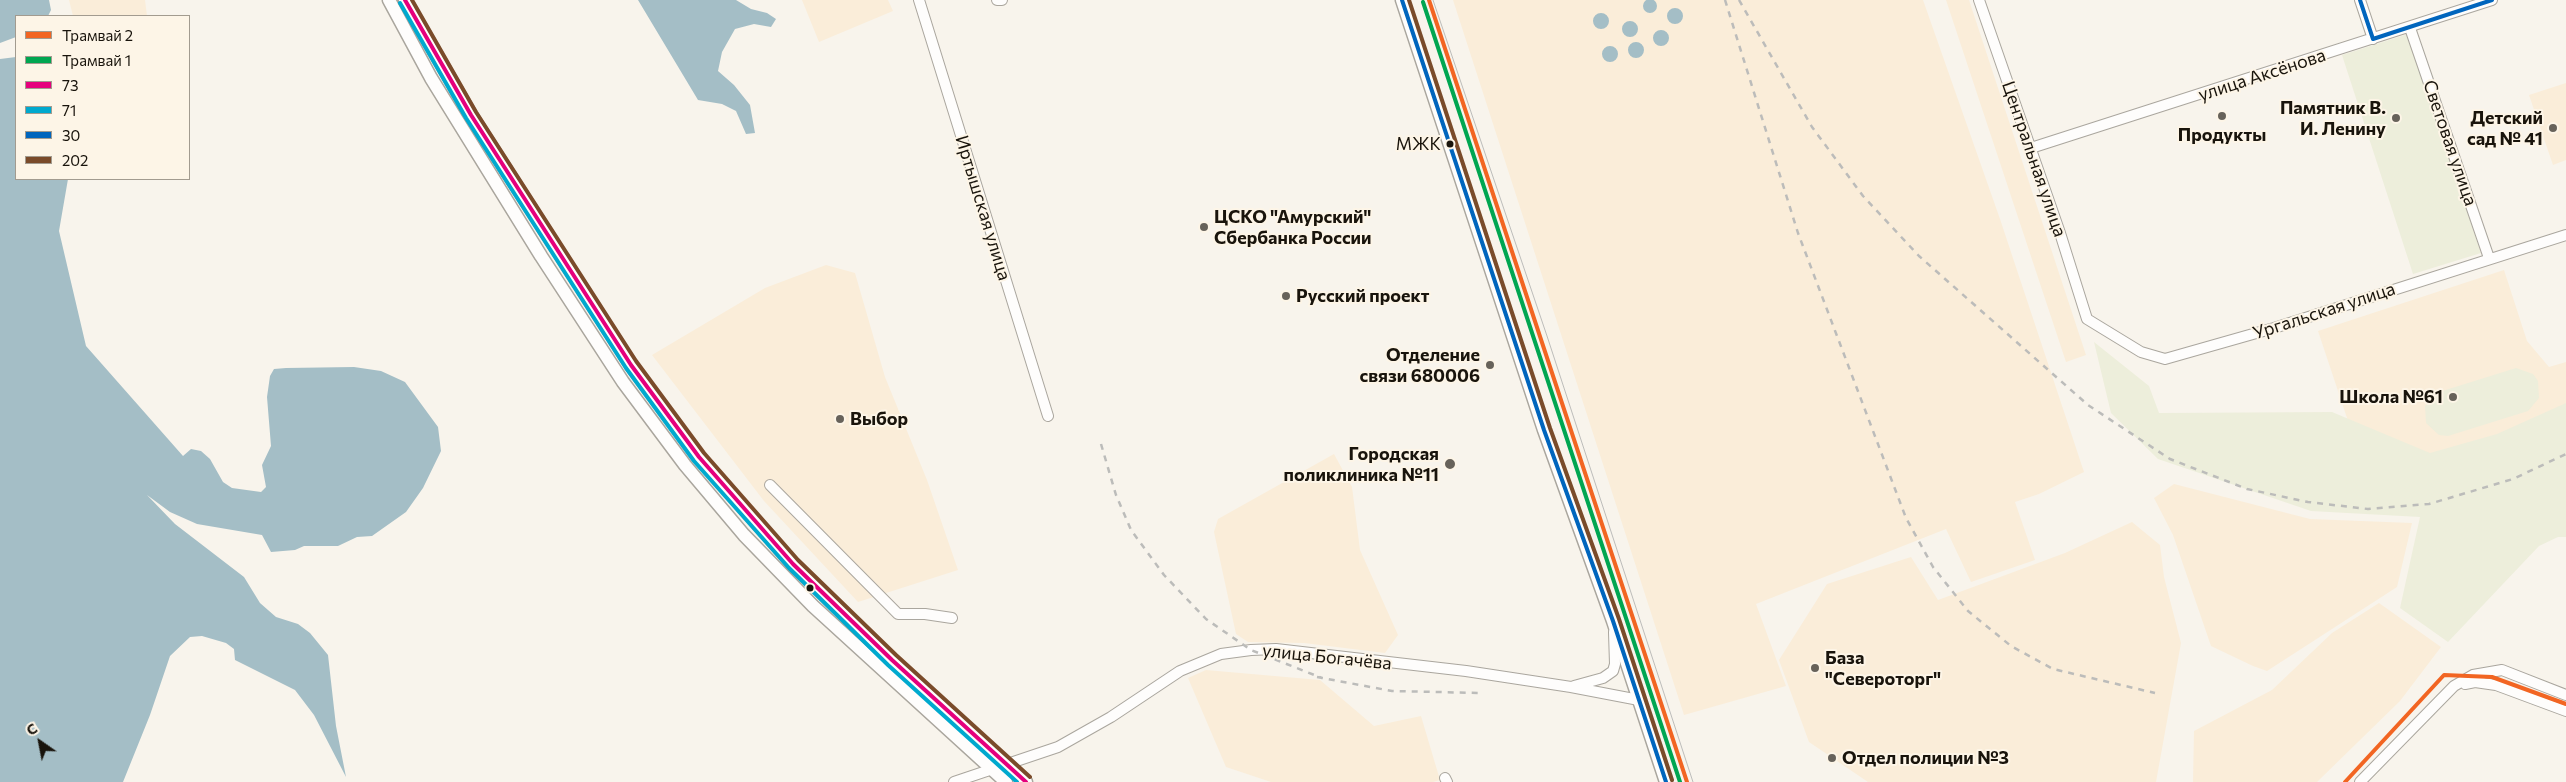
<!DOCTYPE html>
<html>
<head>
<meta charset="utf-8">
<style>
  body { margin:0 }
  #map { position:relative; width:2566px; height:782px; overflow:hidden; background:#f8f4ec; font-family:Commissioner,sans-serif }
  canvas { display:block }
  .legend { position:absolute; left:15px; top:15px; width:175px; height:165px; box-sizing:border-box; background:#fdf5e7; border:1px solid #a29b8f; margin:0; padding:6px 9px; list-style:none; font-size:15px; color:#19140c }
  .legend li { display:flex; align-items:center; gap:10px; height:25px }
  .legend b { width:25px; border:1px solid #a29b8f }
  .north { position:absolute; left:15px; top:717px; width:50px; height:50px; -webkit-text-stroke:4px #fdf5e7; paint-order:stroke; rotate:327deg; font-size:14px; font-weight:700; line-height:20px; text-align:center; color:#19140c }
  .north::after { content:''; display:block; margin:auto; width:18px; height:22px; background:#19140c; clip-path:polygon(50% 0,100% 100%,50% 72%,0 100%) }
</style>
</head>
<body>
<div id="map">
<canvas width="2566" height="782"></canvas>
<ul class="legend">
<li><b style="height:6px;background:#f26522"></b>Трамвай 2</li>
<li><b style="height:6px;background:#00a651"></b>Трамвай 1</li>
<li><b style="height:6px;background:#e5007d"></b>73</li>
<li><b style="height:6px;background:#00a9ce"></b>71</li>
<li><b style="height:6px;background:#0065bd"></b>30</li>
<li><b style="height:6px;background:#7a4b2a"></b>202</li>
</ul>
<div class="north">С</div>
</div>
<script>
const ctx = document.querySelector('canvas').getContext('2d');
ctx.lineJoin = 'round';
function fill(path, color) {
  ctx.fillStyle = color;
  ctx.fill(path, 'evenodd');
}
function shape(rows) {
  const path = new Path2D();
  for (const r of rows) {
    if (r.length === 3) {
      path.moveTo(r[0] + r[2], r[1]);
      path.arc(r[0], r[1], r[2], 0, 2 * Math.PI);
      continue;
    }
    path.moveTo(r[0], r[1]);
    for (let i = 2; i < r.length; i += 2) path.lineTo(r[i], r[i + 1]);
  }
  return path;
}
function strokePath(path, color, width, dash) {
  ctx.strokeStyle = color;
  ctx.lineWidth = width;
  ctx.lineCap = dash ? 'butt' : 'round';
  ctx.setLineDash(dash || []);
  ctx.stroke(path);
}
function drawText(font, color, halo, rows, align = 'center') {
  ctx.font = font + ' Commissioner,sans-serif';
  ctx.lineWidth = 4;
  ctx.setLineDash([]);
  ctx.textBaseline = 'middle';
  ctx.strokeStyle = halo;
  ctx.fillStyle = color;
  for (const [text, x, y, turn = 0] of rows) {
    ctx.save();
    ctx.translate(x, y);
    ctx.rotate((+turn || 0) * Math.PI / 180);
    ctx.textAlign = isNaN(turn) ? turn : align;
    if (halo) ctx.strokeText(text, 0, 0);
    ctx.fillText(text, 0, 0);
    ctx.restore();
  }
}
fill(shape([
  [69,0,145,0,147,16,73,16],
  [802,0,888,0,893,11,819,42],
  [1453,0,1923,0,2000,219,2084,472,2039,494,2015,502,2035,560,1971,582,1946,529,1756,604,1786,686,1684,715],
  [1946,0,1969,0,2086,355,2066,362],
  [2566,83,2566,160,2553,165,2529,95],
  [826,265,855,273,885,377,927,480,958,570,858,602,764,501,652,355,765,288],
  [2504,270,2527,341,2549,367,2566,362,2566,426,2432,472,2359,454,2318,331],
  [1334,454,1352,487,1360,550,1398,635,1385,653,1304,643,1248,642,1236,634,1214,532,1218,519],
  [2174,484,2310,519,2412,523,2397,587,2267,671,2253,666,2211,646,2173,535,2154,498],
  [2132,522,2160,545,2164,577,2181,643,2156,782,1868,782,1809,742,1779,660,1827,584,1911,557,1938,600,2065,553],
  [2379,603,2441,647,2400,701,2317,782,2193,782,2194,731,2272,690,2332,633],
  [1206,670,1320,680,1374,726,1421,716,1440,780,1433,782,1271,782,1226,767,1188,678]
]), '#faedd9');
fill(shape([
  [2408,34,2481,253,2413,274,2342,55],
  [2094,342,2149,386,2159,413,2332,412,2430,453,2497,434,2566,403,2566,537,2558,537,2539,546,2448,642,2400,608,2420,517,2311,511,2158,459,2111,413],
  [2516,368,2533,374,2538,381,2539,398,2528,411,2448,436,2439,435,2426,423,2425,406,2436,393]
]), '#edeedb');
fill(shape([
  [1650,6,7],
  [0,0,49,0,51,10,48,16,16,16,16,37,0,43],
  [638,0,736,0,751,9,767,13,776,19,771,27,754,24,735,29,722,52,718,71,734,85,750,105,755,133,746,134,736,111,722,104,698,100],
  [1675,16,8],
  [1601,21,8],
  [1630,29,8],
  [1661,38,8],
  [1636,50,8],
  [1610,54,8],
  [16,57,16,179,68,179,59,231,86,346,183,456,191,449,201,451,210,459,223,482,232,488,261,492,266,487,262,465,271,446,267,397,270,376,274,369,286,368,354,367,381,371,405,382,438,427,441,451,423,488,406,512,372,536,357,537,338,546,304,546,295,550,271,552,262,535,197,524,170,512,147,495,175,524,244,577,260,603,276,617,298,624,310,633,328,655,336,726,346,777,314,715,295,690,235,660,234,649,226,643,202,636,190,637,170,656,150,715,123,782,0,782,0,59]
]), '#a4bec6');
const minor = shape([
  [919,0,1048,416],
  [997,0,1002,0],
  [1979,0,2060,233,2087,319,2141,352,2165,359,2274,328,2566,235],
  [2360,0,2373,39],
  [2410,28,2489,258],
  [2031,148,2492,0],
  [770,485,898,614,925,614,952,618],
  [2465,684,2475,682,2496,685,2566,711],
  [1574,686,1603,678,1613,671,1615,664,1614,632],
  [1445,778,1447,782],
  [954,782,1058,747,1111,717,1180,671,1221,654,1251,650,1276,649,1466,671,1571,687,1639,700],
  [2360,782,2454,686,2473,675,2502,670,2566,695]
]);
const major = shape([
  [389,0,431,78,541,256,623,382,685,465,744,535,813,606,1006,782],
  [405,0,471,115,631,365,699,457,793,564,892,660,1026,782],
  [1402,0,1544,430,1613,621,1666,782]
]);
strokePath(minor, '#aaa69e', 12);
strokePath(major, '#aaa69e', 15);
strokePath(minor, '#fefdfc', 10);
strokePath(major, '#fefdfc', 12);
strokePath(shape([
  [1433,0,1547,336,1693,782]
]), '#bcbcba', 1);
strokePath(shape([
  [1725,0,1798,233,1906,518,1933,567,1968,611,2011,646,2053,669,2155,693],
  [1739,0,1812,127,1863,196,1919,256,2088,405,2170,459,2247,489,2308,502,2368,509,2429,504,2513,479,2566,454],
  [1101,444,1116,495,1131,530,1164,575,1206,619,1251,650,1322,678],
  [1317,677,1392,691,1481,693]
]), '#bcbcba', 2.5, [6, 6]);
strokePath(shape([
  [405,0,471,115,631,365,699,457,793,564,892,660,1026,782]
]), '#e5007d', 4);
strokePath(shape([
  [400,3,466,118,626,368,694,461,789,568,888,665,1017,782]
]), '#00a9ce', 4);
strokePath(shape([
  [1402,0,1544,430,1613,621,1666,782],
  [2360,0,2373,39],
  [2373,39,2492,0]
]), '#0065bd', 4);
strokePath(shape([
  [412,0,476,112,636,361,704,453,798,560,896,655,1030,777],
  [1409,0,1550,428,1619,619,1672,780]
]), '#7a4b2a', 4);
strokePath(shape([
  [1429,0,1687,782],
  [2345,782,2444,675,2492,677,2566,704]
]), '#f26522', 4);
strokePath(shape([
  [1423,2,1680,782]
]), '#00a651', 4);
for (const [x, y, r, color] of [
  [2222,116,5,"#67625a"],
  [2396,118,5,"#67625a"],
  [2553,128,5,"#67625a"],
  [1450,144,4.5,"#19140c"],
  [1204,227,5,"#67625a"],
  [1286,296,5,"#67625a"],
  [1490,365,5,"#67625a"],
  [2453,397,5,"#67625a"],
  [840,419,5,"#67625a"],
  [1450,464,6,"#67625a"],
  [810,588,4.5,"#19140c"],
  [1815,668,5,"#67625a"],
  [1832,758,5,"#67625a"]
]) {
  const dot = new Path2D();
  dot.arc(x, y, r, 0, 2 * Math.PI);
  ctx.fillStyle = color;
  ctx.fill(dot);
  strokePath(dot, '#fdf5e7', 2);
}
drawText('17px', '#19140c', '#fdf5e7', [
  ["МЖК",1441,144]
], 'right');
drawText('18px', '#19140c', '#fdf5e7', [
  ["улица Аксёнова",2262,75,-18],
  ["Световая улица",2450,143,71],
  ["Центральная улица",2034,159,71],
  ["Иртышская улица",983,208,73],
  ["Ургальская улица",2324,311,-18],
  ["улица Богачёва",1327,657,6]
]);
drawText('bold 18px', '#19140c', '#fdf5e7', [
  ["Памятник В.",2386,108],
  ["И. Ленину",2386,129],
  ["Детский",2543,118],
  ["сад № 41",2543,139],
  ["Продукты",2222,135,"center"],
  ["ЦСКО \"Амурский\"",1214,217,"left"],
  ["Сбербанка России",1214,238,"left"],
  ["Русский проект",1296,296,"left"],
  ["Отделение",1480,355],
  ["связи 680006",1480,376],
  ["Школа №61",2443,397],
  ["Выбор",850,419,"left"],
  ["Городская",1439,454],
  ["поликлиника №11",1439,475],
  ["База",1825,658,"left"],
  ["\"Североторг\"",1825,679,"left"],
  ["Отдел полиции №3",1842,758,"left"]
], 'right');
</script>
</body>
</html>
